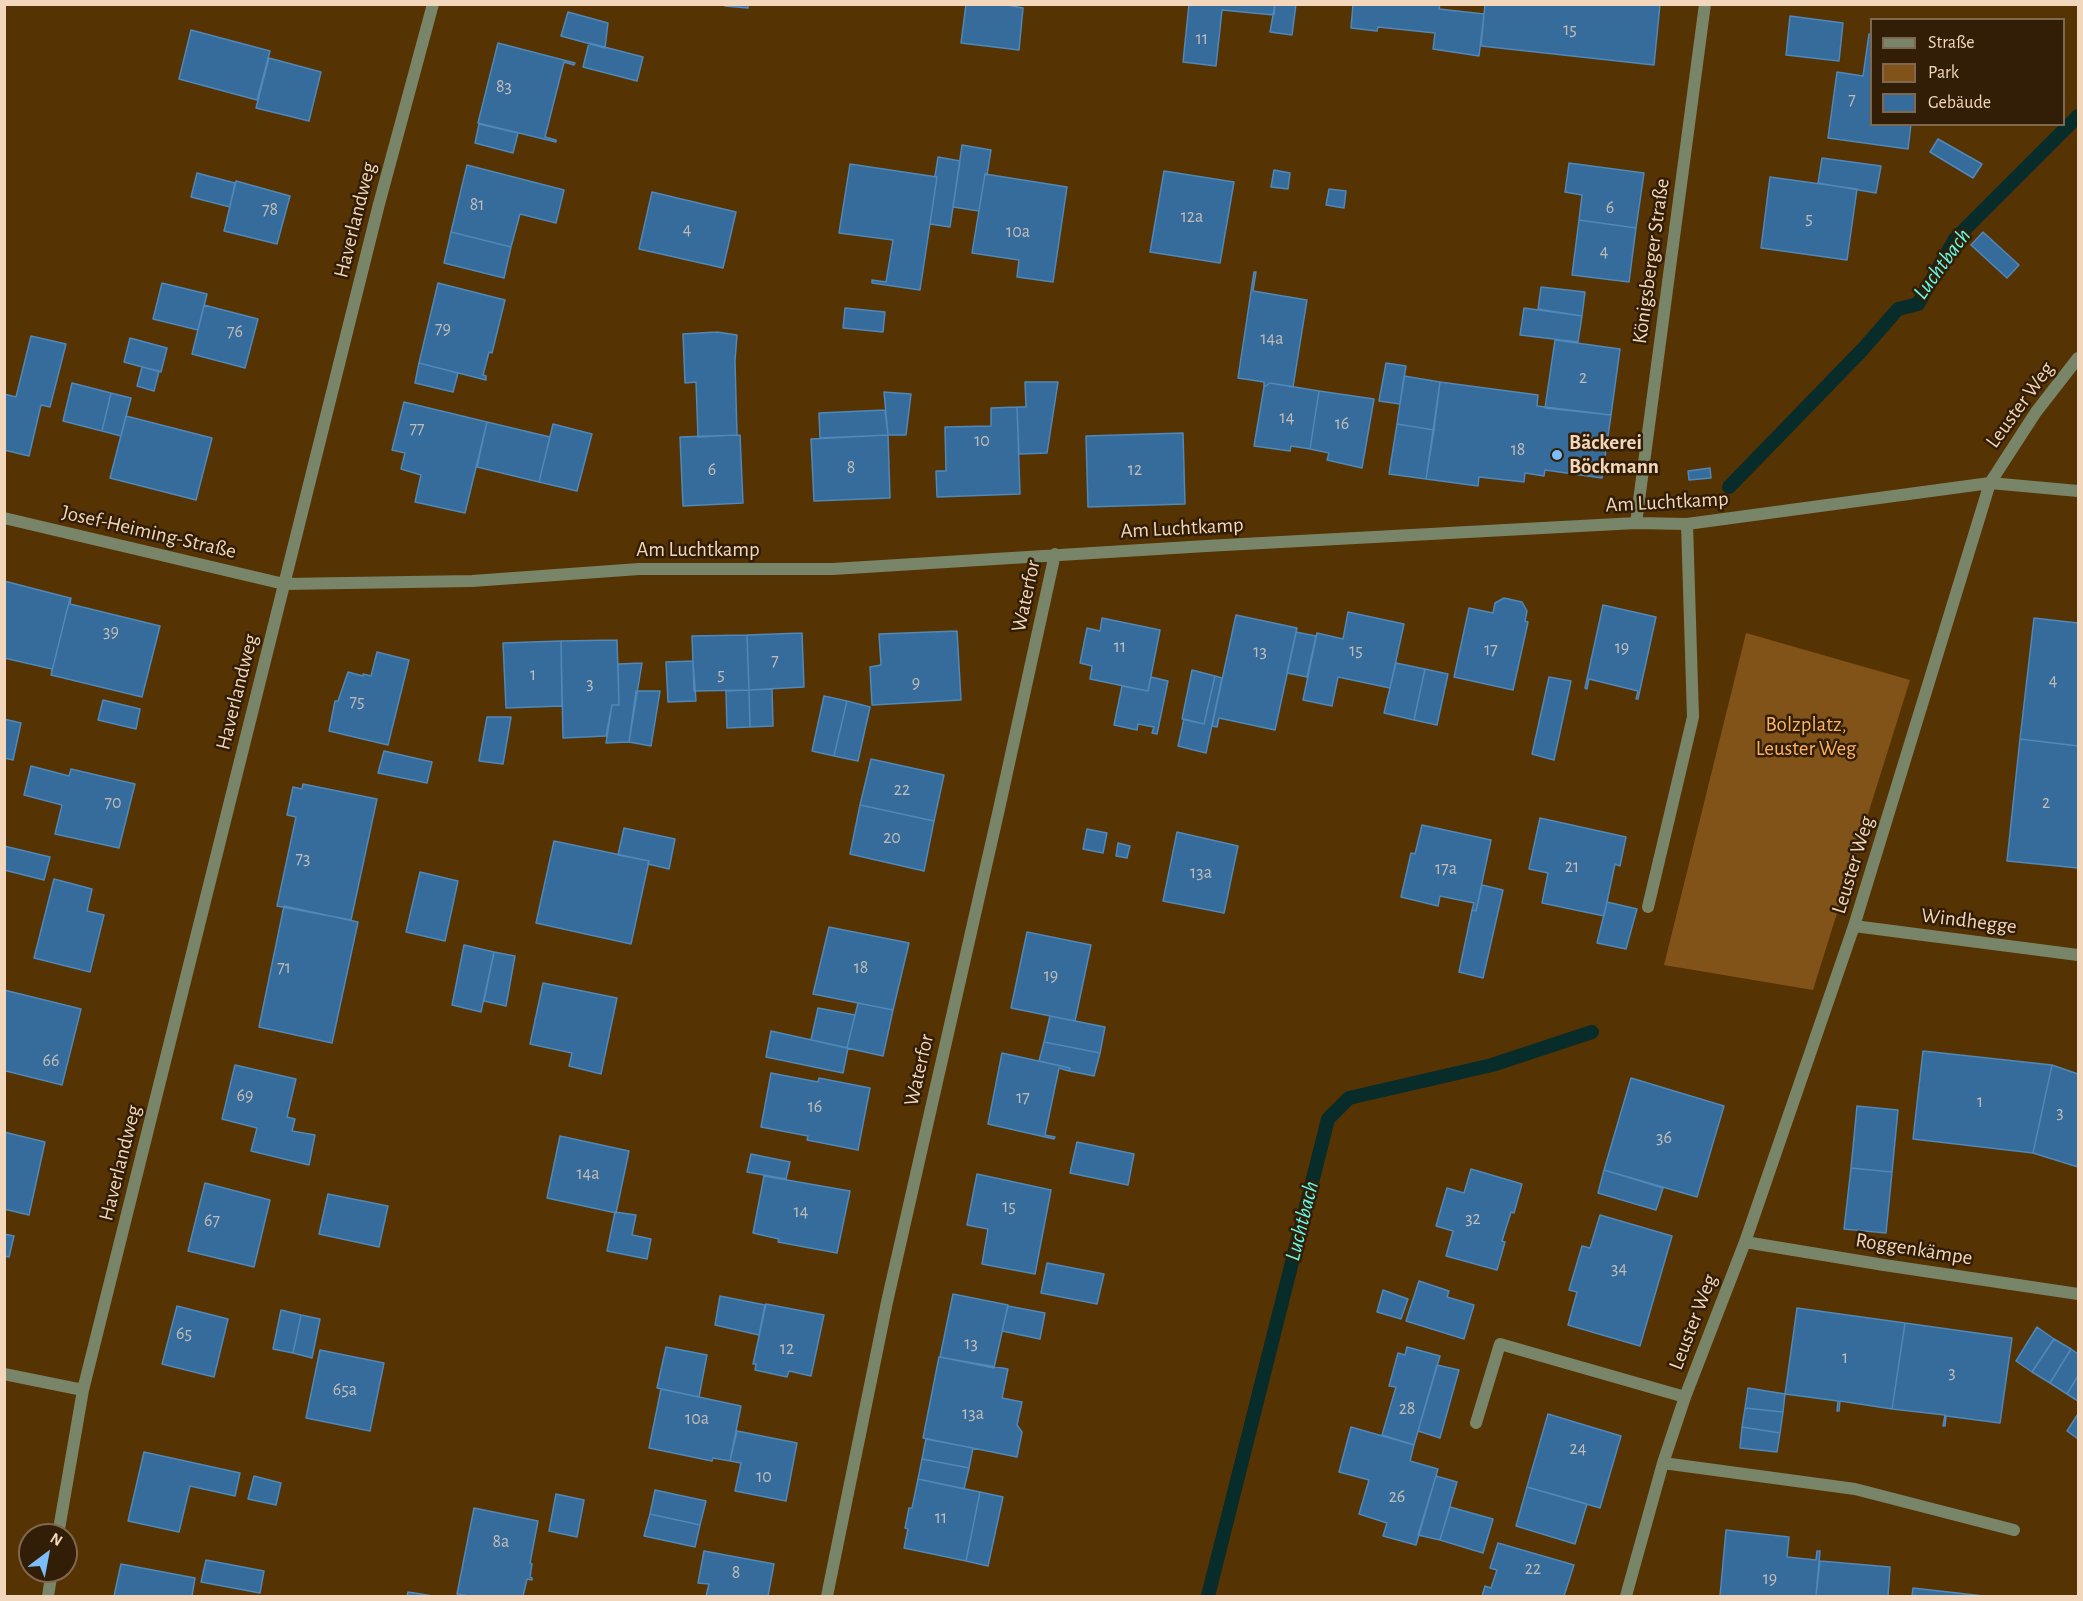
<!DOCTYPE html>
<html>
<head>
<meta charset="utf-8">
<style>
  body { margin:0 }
  #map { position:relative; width:2083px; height:1601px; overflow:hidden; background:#563303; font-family:"Alegreya Sans",sans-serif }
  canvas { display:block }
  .frame { position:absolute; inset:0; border:6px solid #f3d7bc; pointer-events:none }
  .legend { position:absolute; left:1870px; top:18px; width:195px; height:108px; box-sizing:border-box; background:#321e06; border:2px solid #7f684f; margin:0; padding:8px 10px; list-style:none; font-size:18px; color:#f3d7bc }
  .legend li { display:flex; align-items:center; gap:12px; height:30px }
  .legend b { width:30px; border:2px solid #7f684f }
  .north { position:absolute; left:18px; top:1523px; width:60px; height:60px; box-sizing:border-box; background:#321e06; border:2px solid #7f684f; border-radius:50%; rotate:32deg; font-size:16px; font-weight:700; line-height:24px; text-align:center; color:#f3d7bc }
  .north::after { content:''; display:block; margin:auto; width:21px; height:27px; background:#7cbef9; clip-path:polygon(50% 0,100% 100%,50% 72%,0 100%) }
</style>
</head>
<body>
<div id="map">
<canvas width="2083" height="1601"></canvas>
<div class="frame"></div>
<ul class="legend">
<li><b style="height:8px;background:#798569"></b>Straße</li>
<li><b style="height:16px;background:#825319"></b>Park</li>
<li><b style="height:16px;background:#356c9c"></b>Gebäude</li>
</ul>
<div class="north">N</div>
</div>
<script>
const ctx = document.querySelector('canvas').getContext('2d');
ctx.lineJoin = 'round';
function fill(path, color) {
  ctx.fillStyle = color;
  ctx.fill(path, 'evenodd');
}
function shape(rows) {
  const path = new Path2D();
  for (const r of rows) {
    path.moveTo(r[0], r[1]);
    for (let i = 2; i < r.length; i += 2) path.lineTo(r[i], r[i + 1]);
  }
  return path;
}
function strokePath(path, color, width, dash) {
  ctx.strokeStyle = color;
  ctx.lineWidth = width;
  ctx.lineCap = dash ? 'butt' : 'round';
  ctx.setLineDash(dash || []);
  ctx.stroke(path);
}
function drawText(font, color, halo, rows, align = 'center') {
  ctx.font = font + ' "Alegreya Sans",sans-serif';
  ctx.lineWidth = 5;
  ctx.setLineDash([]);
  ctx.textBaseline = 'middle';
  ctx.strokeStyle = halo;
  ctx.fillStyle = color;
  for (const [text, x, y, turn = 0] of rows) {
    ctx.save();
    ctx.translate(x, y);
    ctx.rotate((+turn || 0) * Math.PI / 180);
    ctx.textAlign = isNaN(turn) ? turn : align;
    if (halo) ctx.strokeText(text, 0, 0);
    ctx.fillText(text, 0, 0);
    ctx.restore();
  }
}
fill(shape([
  [1746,633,1910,680,1813,990,1664,965]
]), '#825319');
strokePath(shape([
  [1729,487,1863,349,1898,309,1918,304,1955,239,2078,116],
  [1208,1596,1328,1119,1349,1098,1492,1065,1592,1032]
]), '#082c29', 14);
const building = shape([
  [726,4,748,4,748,8,725,6,726,4],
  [966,4,1001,4,1023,8,1019,50,961,43,966,4],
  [1189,4,1275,4,1274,15,1222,10,1216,66,1183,62,1189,4],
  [1275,4,1296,4,1292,35,1270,32,1275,4],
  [1353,4,1440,4,1439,9,1484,14,1479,56,1433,49,1435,33,1378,27,1377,31,1351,28,1353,4],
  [1485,4,1660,4,1654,65,1481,46,1485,4],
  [568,12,608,23,605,48,561,36,568,12],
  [1790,16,1843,23,1839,61,1786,55,1790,16],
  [191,30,270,51,257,100,179,79,191,30],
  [1869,34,1872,35,1872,124,1911,124,1908,149,1828,138,1837,72,1863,76,1869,34],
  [498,43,575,63,574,65,564,62,545,137,556,140,556,142,478,123,498,43],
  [589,43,643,57,637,81,583,67,589,43],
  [269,58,321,72,309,121,256,108,269,58],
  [479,124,518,133,513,153,475,143,479,124],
  [1938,139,1982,164,1973,178,1930,152,1938,139],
  [962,145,991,150,987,175,985,174,979,211,953,207,962,145],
  [938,157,960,161,950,227,930,224,937,177,935,176,938,157],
  [1822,158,1881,166,1876,193,1818,183,1822,158],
  [1569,163,1644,173,1636,228,1579,220,1582,195,1565,192,1569,163],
  [850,164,937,177,920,290,872,283,872,280,886,282,893,240,839,233,850,164],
  [467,165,564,190,556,223,520,214,511,247,451,232,467,165],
  [1274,170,1290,173,1288,189,1271,187,1274,170],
  [1164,171,1234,182,1220,263,1150,252,1164,171],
  [197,173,235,183,230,207,191,197,197,173],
  [985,174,1067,187,1053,282,1017,277,1019,260,972,253,985,174],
  [1770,177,1857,189,1847,260,1761,248,1770,177],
  [236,181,290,196,277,244,224,231,236,181],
  [1329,189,1346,191,1344,208,1326,205,1329,189],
  [652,192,736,212,723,268,639,249,652,192],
  [1579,220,1636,228,1629,282,1572,275,1579,220],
  [451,232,511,247,504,278,444,263,451,232],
  [1983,232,2019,265,2007,278,1971,245,1983,232],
  [1254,272,1256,272,1253,291,1307,300,1293,387,1270,383,1264,387,1264,382,1238,378,1254,272],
  [162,283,207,294,198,330,153,319,162,283],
  [438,283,505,300,492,353,489,352,483,375,486,376,486,380,419,363,438,283],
  [1541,287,1585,292,1582,316,1538,309,1541,287],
  [204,305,258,319,245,368,192,354,204,305],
  [845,308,885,312,883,332,843,328,845,308],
  [1524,308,1582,316,1578,342,1520,335,1524,308],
  [717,332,737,335,735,361,737,435,698,437,696,382,685,383,683,334,717,332],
  [31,336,66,344,50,407,41,405,29,456,4,450,4,394,16,397,31,336],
  [130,338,167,348,161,372,124,362,130,338],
  [1555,340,1620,349,1611,415,1545,408,1555,340],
  [419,363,458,373,453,392,415,383,419,363],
  [1386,363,1406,366,1400,404,1379,401,1386,363],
  [142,367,159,371,154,391,137,386,142,367],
  [1404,376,1440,382,1434,430,1397,424,1404,376],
  [1025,382,1058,382,1047,453,1019,454,1017,407,1026,407,1025,382],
  [1440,382,1538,395,1537,406,1611,415,1602,478,1545,470,1544,476,1525,473,1524,482,1479,477,1478,486,1426,479,1440,382],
  [72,383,111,393,102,431,63,421,72,383],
  [1270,383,1319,391,1310,449,1291,446,1290,451,1254,446,1264,387,1270,383],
  [1319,391,1374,399,1362,468,1327,460,1329,453,1310,449,1319,391],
  [884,392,911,394,906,435,888,435,884,392],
  [111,393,131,398,121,436,102,431,111,393],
  [404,402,487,422,465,513,415,502,421,475,401,469,405,453,392,450,404,402],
  [1017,407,1020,494,937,497,936,471,946,471,945,427,991,426,991,408,1017,407],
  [885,410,888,435,820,438,819,413,885,410],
  [126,416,212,438,196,500,110,478,126,416],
  [487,422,550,437,539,482,477,467,487,422],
  [553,424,592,434,577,491,539,482,553,424],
  [1397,424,1434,430,1426,479,1389,474,1397,424],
  [1183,433,1185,504,1088,507,1086,436,1183,433],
  [740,435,743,503,683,506,680,437,740,435],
  [888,435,890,498,814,501,811,439,888,435],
  [1710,468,1711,478,1689,480,1688,471,1710,468],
  [4,581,70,598,51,675,52,669,4,658,4,581],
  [70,598,71,598,70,604,160,626,142,697,51,675,70,598],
  [1504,598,1522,602,1527,611,1525,621,1528,622,1513,690,1454,677,1469,608,1493,613,1495,603,1504,598],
  [1603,605,1656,617,1638,699,1636,699,1638,691,1589,679,1587,689,1585,688,1603,605],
  [1348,612,1404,624,1390,688,1338,677,1332,706,1303,700,1317,633,1343,639,1348,612],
  [1236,615,1297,628,1275,730,1219,718,1217,727,1212,726,1236,615],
  [1102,618,1160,630,1148,691,1090,679,1092,666,1080,663,1087,628,1100,631,1102,618],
  [2034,618,2078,623,2078,746,2020,739,2034,618],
  [957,631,961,700,872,705,870,667,881,665,879,634,957,631],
  [1296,632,1316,636,1307,677,1287,673,1296,632],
  [802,633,804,687,749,690,747,635,802,633],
  [747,635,749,690,694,691,692,636,747,635],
  [617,640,619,705,612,705,606,736,563,738,561,641,617,640],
  [561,641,562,706,506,708,503,643,561,641],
  [377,652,409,660,388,745,329,731,335,701,338,701,348,672,363,676,363,674,371,676,377,652],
  [693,661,696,701,668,702,666,662,693,661],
  [642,663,629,742,606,743,612,705,619,705,618,664,642,663],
  [1396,663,1425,669,1414,720,1384,713,1396,663],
  [1425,669,1448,674,1437,725,1414,720,1425,669],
  [1192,670,1215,676,1204,724,1182,719,1192,670],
  [1215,676,1222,678,1206,753,1178,746,1184,719,1204,724,1215,676],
  [1151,677,1168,681,1157,734,1152,733,1154,727,1138,724,1137,730,1114,725,1122,686,1148,691,1151,677],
  [1549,677,1571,681,1554,760,1532,754,1549,677],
  [772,689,773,726,750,727,749,690,772,689],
  [749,690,750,727,727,728,726,691,749,690],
  [636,691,660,691,651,746,629,742,636,691],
  [824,696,847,701,834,756,812,751,824,696],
  [103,700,140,709,136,729,98,720,103,700],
  [847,701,870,707,858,761,834,756,847,701],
  [487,717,511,717,503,764,479,761,487,717],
  [4,719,21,723,13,760,4,758,4,719],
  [2020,739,2078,746,2078,868,2007,861,2020,739],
  [384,751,432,762,427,783,378,773,384,751],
  [871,759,944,775,934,821,860,805,871,759],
  [31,766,69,776,71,769,135,784,119,848,55,834,62,805,24,795,31,766],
  [303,784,377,799,351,920,277,906,296,817,287,815,293,787,302,789,303,784],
  [860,805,934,821,924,871,850,854,860,805],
  [1540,818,1626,837,1620,866,1615,864,1604,916,1542,903,1548,873,1529,869,1540,818],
  [1422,825,1491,840,1476,911,1472,910,1474,903,1440,896,1438,906,1401,897,1411,853,1415,854,1422,825],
  [624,828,675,839,669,869,648,864,649,861,618,855,624,828],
  [1087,829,1107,833,1103,853,1083,849,1087,829],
  [1177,832,1238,846,1224,913,1163,901,1177,832],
  [554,841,649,861,631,944,536,923,554,841],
  [1118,843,1130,846,1127,858,1116,856,1118,843],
  [4,846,50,857,44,880,4,870,4,846],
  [420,872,458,881,445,941,406,932,420,872],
  [54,879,92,889,87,911,104,915,90,972,34,958,54,879],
  [1482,885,1503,890,1483,978,1459,972,1472,910,1476,911,1482,885],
  [1607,902,1637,909,1626,949,1597,943,1607,902],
  [284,906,358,922,332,1043,259,1027,284,906],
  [829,927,909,943,893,1010,813,994,829,927],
  [1027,932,1091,945,1075,1021,1011,1008,1027,932],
  [464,945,494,952,481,1012,452,1005,464,945],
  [494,952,515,956,506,1006,484,1001,494,952],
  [543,983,617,998,601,1074,569,1066,572,1053,530,1044,543,983],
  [4,990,81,1009,62,1085,6,1071,4,1069,4,990],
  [858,1003,893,1010,883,1056,847,1048,858,1003],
  [818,1008,855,1015,847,1048,811,1040,818,1008],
  [1050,1016,1105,1027,1100,1053,1044,1042,1050,1016],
  [771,1031,848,1048,843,1073,766,1057,771,1031],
  [1044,1042,1100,1053,1094,1076,1069,1071,1070,1068,1039,1061,1044,1042],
  [1923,1051,2052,1065,2033,1153,1913,1139,1923,1051],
  [1002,1053,1070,1068,1069,1071,1059,1068,1045,1135,1055,1137,1054,1139,988,1124,1002,1053],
  [235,1065,296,1079,287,1117,295,1119,292,1131,315,1135,309,1165,251,1151,257,1128,222,1119,235,1065],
  [2052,1065,2078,1074,2078,1167,2033,1153,2052,1065],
  [771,1073,818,1082,819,1078,870,1088,858,1150,807,1140,808,1136,761,1127,771,1073],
  [1631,1078,1724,1106,1697,1197,1604,1170,1631,1078],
  [1857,1106,1898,1110,1892,1172,1851,1168,1857,1106],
  [4,1132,45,1142,29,1215,4,1209,4,1132],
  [560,1136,629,1151,616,1213,547,1198,560,1136],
  [1077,1142,1134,1154,1128,1185,1070,1173,1077,1142],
  [751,1154,790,1162,786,1179,747,1172,751,1154],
  [1851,1168,1892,1172,1886,1233,1844,1229,1851,1168],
  [1471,1169,1522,1184,1514,1213,1511,1212,1502,1241,1505,1242,1497,1270,1446,1256,1453,1231,1436,1226,1447,1188,1464,1193,1471,1169],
  [1604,1170,1663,1188,1656,1210,1598,1193,1604,1170],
  [977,1174,1051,1190,1035,1274,982,1264,988,1229,967,1225,977,1174],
  [764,1176,850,1191,837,1253,778,1242,779,1239,753,1233,764,1176],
  [205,1183,270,1200,254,1267,188,1251,205,1183],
  [328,1194,388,1206,379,1247,319,1234,328,1194],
  [615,1212,636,1215,632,1235,651,1239,647,1259,607,1251,615,1212],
  [1600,1215,1672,1236,1640,1346,1568,1325,1577,1292,1569,1290,1582,1246,1590,1248,1600,1215],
  [4,1234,14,1236,9,1257,4,1256,4,1234],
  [1047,1263,1104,1274,1097,1304,1041,1293,1047,1263],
  [1419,1281,1449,1291,1447,1297,1474,1305,1464,1339,1406,1321,1419,1281],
  [1383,1290,1408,1299,1401,1319,1377,1312,1383,1290],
  [953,1294,1008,1305,994,1368,940,1357,953,1294],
  [720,1296,765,1305,759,1335,715,1325,720,1296],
  [766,1304,824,1315,811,1376,789,1371,787,1377,755,1370,756,1364,753,1364,766,1304],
  [177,1306,228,1319,214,1377,162,1364,177,1306],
  [1008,1306,1045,1313,1040,1339,1002,1331,1008,1306],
  [1797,1308,1905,1323,1892,1409,1840,1401,1839,1411,1837,1411,1838,1401,1785,1394,1797,1308],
  [281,1310,301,1315,293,1353,273,1349,281,1310],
  [301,1315,320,1319,312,1358,293,1353,301,1315],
  [1905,1323,2012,1338,2000,1423,1946,1416,1945,1426,1943,1426,1945,1415,1892,1409,1905,1323],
  [2037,1327,2054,1339,2032,1372,2016,1361,2037,1327],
  [2054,1339,2071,1349,2050,1383,2032,1372,2054,1339],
  [666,1347,707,1355,699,1397,657,1388,666,1347],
  [1407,1347,1440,1356,1414,1445,1382,1435,1396,1387,1389,1386,1398,1353,1405,1355,1407,1347],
  [2071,1349,2078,1354,2078,1376,2067,1394,2050,1383,2071,1349],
  [320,1350,384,1363,370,1431,306,1418,320,1350],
  [939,1357,1008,1369,1002,1398,1022,1402,1017,1425,1022,1432,1017,1457,923,1438,939,1357],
  [1437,1365,1459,1370,1440,1438,1418,1431,1437,1365],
  [2078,1376,2078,1401,2067,1394,2078,1376],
  [1748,1388,1785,1394,1783,1412,1745,1408,1748,1388],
  [661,1389,741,1406,730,1461,713,1458,712,1461,649,1448,661,1389],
  [1745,1408,1783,1412,1780,1433,1742,1427,1745,1408],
  [1548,1414,1621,1436,1600,1508,1527,1487,1548,1414],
  [2078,1414,2078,1439,2067,1431,2078,1414],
  [1351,1427,1414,1445,1410,1461,1438,1469,1416,1545,1383,1536,1387,1523,1359,1514,1369,1480,1339,1472,1351,1427],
  [1742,1427,1780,1433,1777,1452,1740,1448,1742,1427],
  [737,1431,797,1443,786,1501,735,1491,741,1463,730,1461,737,1431],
  [926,1439,973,1448,969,1468,922,1459,926,1439],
  [144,1452,240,1473,235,1496,190,1486,179,1532,128,1521,144,1452],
  [922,1459,969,1468,964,1489,918,1479,922,1459],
  [254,1476,281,1483,276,1505,248,1499,254,1476],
  [1436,1476,1457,1482,1440,1540,1418,1535,1436,1476],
  [918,1479,980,1492,966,1561,904,1548,908,1529,905,1528,909,1508,912,1508,918,1479],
  [1527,1487,1587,1504,1575,1544,1516,1526,1527,1487],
  [655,1490,706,1501,700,1525,650,1514,655,1490],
  [980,1492,1003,1497,988,1566,966,1561,980,1492],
  [556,1494,584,1500,577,1537,549,1531,556,1494],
  [1450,1507,1493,1519,1483,1553,1440,1540,1450,1507],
  [474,1508,538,1521,530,1563,532,1564,530,1577,532,1578,532,1580,527,1579,523,1596,469,1596,457,1594,474,1508],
  [650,1514,700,1525,695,1547,644,1536,650,1514],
  [1726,1530,1789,1537,1787,1557,1816,1560,1817,1551,1820,1551,1816,1596,1720,1596,1726,1530],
  [1498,1543,1574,1565,1564,1596,1482,1596,1485,1586,1491,1588,1497,1570,1490,1568,1498,1543],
  [704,1551,774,1564,768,1596,706,1596,709,1584,698,1583,704,1551],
  [206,1560,264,1571,260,1593,201,1582,206,1560],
  [1820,1561,1890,1567,1888,1596,1816,1596,1820,1561],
  [121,1564,195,1578,192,1596,114,1596,121,1564],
  [1913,1588,1984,1596,1912,1596,1913,1588],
  [408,1592,433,1596,407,1596,408,1592]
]);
fill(building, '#356c9c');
strokePath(building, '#5088b9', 1.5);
strokePath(shape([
  [1648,907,1693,717,1687,524]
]), '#798569', 12);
strokePath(shape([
  [4,518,284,584,472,581,639,569,833,569,1206,546,1636,523,1687,524,1990,483,2078,491],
  [1636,523,1705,4],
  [1854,926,2078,955],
  [1745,1242,1884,1265,2078,1294],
  [4,1374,83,1390],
  [1476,1423,1500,1344,1685,1397],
  [1663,1463,1855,1489,2014,1530],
  [58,1535,83,1390,379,204,433,4],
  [48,1596,52,1571],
  [827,1596,887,1302,999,809,1055,554],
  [1626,1596,1663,1463,1685,1397,1745,1242,1854,926,1990,483,2036,412,2078,358]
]), '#798569', 12);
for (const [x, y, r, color] of [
  [1557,455,6,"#7cbef9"]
]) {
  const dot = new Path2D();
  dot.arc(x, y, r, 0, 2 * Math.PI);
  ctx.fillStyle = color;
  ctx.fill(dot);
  strokePath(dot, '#321e06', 2);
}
drawText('18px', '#c4bcb4', null, [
  ["15",1570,30],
  ["11",1202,39],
  ["83",504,87],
  ["7",1852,100],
  ["81",477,205],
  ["6",1610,208],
  ["78",270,210],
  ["12a",1192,217],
  ["5",1809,219],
  ["4",687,230],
  ["10a",1018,232],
  ["4",1604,252],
  ["79",443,329],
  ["76",235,332],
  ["14a",1272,339],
  ["2",1583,378],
  ["14",1287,418],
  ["16",1342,424],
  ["77",417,429],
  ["10",982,441],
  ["18",1518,450],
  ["8",851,468],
  ["6",712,470],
  ["12",1135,470],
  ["39",111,632],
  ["11",1120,647],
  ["19",1622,648],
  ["17",1491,650],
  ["15",1356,651],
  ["13",1260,652],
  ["7",775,661],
  ["1",533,675],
  ["5",721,675],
  ["4",2053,681],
  ["9",916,683],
  ["3",590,684],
  ["75",357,702],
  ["22",902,790],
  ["70",113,803],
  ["2",2046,803],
  ["20",892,838],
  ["73",303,859],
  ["21",1572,867],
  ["17a",1446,869],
  ["13a",1201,873],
  ["71",284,968],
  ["18",861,968],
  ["19",1051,976],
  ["66",51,1061],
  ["69",245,1096],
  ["17",1023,1098],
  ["1",1980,1102],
  ["16",815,1107],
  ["3",2060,1113],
  ["36",1664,1138],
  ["14a",588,1174],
  ["15",1009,1207],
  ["14",801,1212],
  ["32",1473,1219],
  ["67",212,1221],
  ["34",1619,1269],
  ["65",184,1334],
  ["13",971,1344],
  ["12",787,1349],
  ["1",1845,1358],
  ["3",1952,1373],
  ["65a",345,1390],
  ["28",1407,1409],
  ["13a",973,1414],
  ["10a",697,1419],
  ["24",1578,1449],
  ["10",764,1477],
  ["26",1397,1497],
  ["11",941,1518],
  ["8a",501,1542],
  ["22",1533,1569],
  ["8",736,1573],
  ["19",1770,1579]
]);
drawText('21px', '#f3d7bc', '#321e06', [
  ["Haverlandweg",355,220,-76],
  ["Königsberger Straße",1651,261,-82],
  ["Leuster Weg",2020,405,-54],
  ["Am Luchtkamp",1667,502,-3],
  ["Am Luchtkamp",1182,528,-3],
  ["Josef-Heiming-Straße",149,532,13],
  ["Am Luchtkamp",698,550],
  ["Waterfor",1026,596,-78],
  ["Haverlandweg",237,692,-76],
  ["Leuster Weg",1853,865,-73],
  ["Windhegge",1969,921,7],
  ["Waterfor",919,1070,-77],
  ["Haverlandweg",120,1163,-76],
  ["Roggenkämpe",1914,1249,9],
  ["Leuster Weg",1693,1322,-69]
]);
drawText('bold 21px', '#f3d7bc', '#321e06', [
  ["Bäckerei",1569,443],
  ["Böckmann",1569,467]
], 'left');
drawText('21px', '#feb361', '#321e06', [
  ["Bolzplatz,",1806,725],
  ["Leuster Weg",1806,749]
]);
drawText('italic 22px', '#62fdef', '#321e06', [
  ["Luchtbach",1942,264,-54],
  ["Luchtbach",1302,1221,-76]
]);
</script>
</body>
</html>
